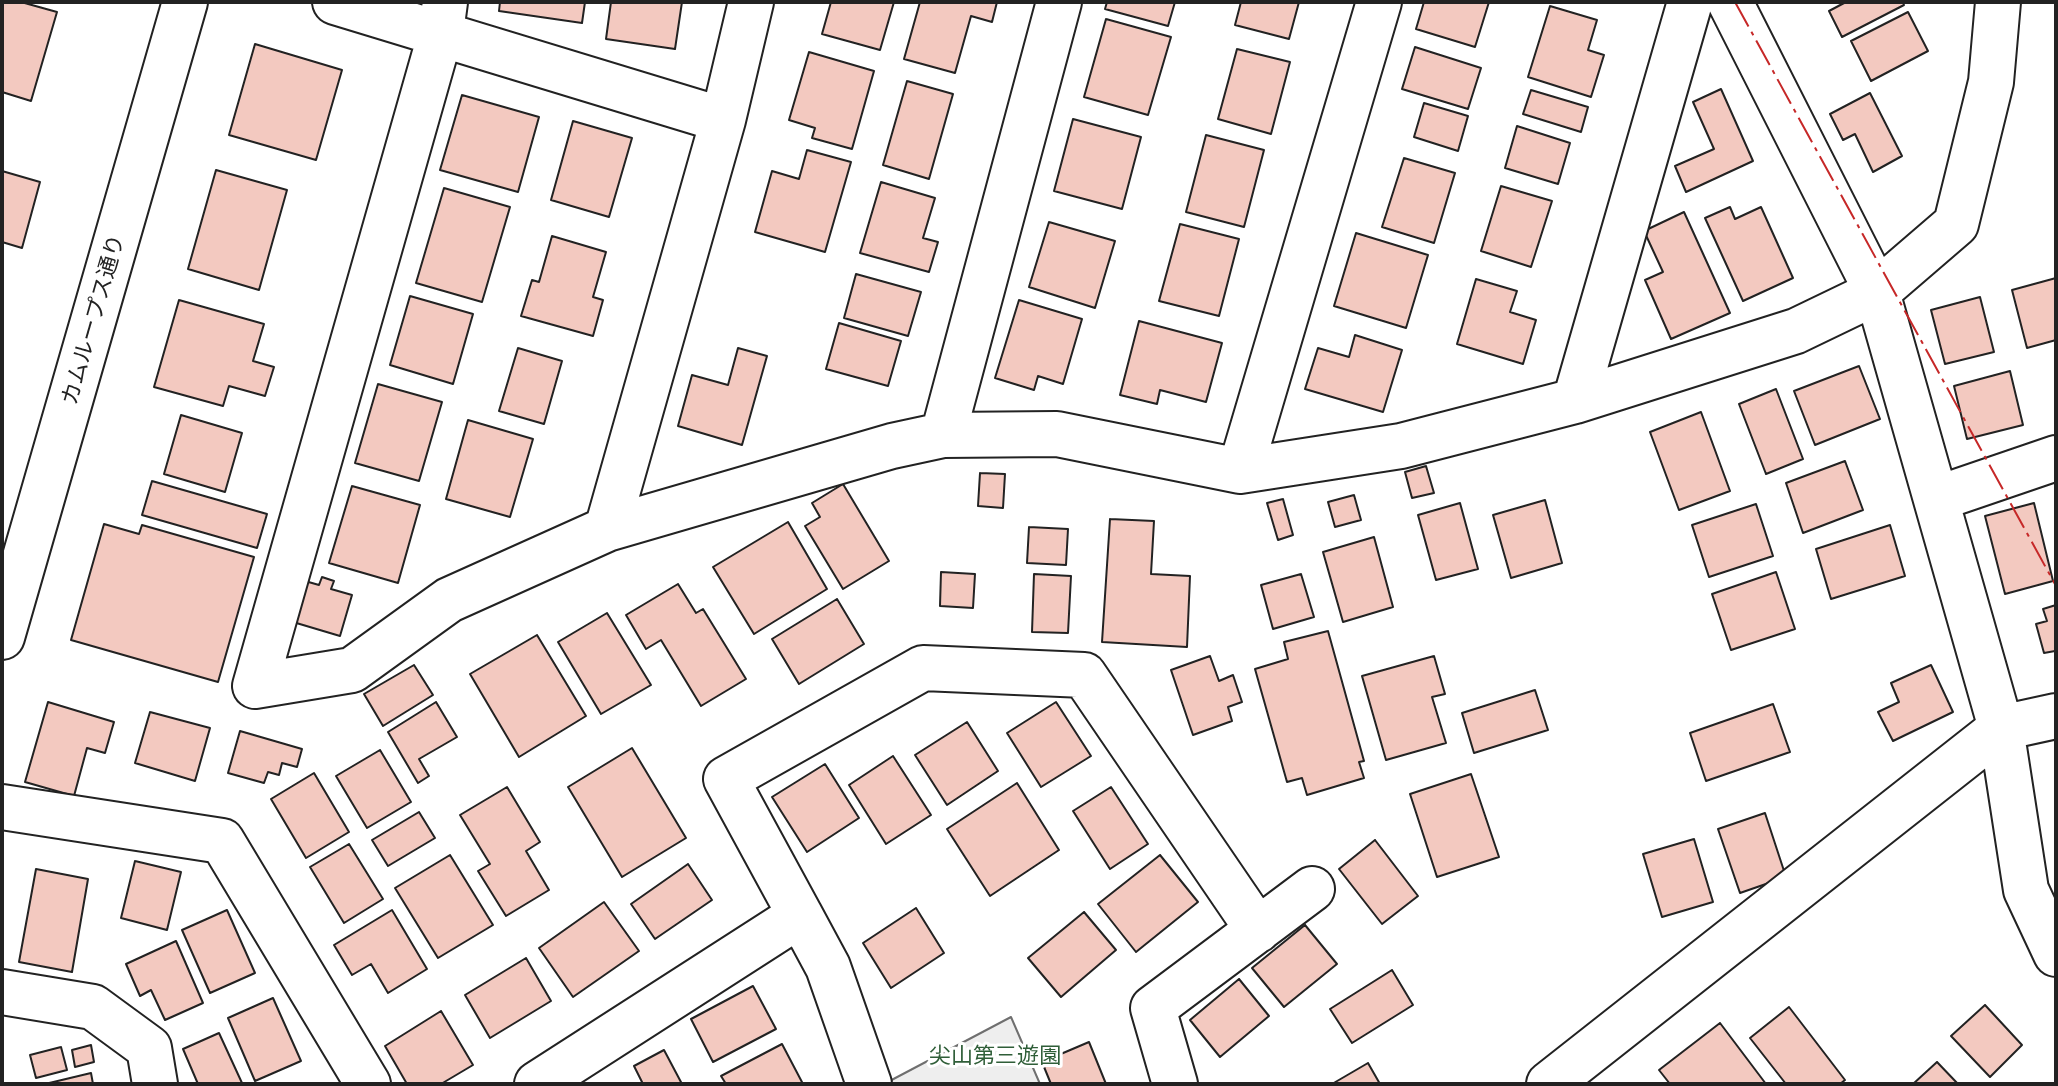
<!DOCTYPE html>
<html>
<head>
<meta charset="utf-8">
<style>
  body { margin:0 }
  #map { position:relative; width:2058px; height:1086px; overflow:hidden; background:#fff; font-family:"Fira Sans Condensed",sans-serif }
  canvas { display:block }
  .frame { position:absolute; inset:0; border:4px solid #222; pointer-events:none }
</style>
</head>
<body>
<div id="map">
<canvas width="2058" height="1086"></canvas>
<div class="frame"></div>
</div>
<script>
const ctx = document.querySelector('canvas').getContext('2d');
ctx.lineJoin = 'round';
function fill(path, color) {
  ctx.fillStyle = color;
  ctx.fill(path, 'evenodd');
}
function shape(rows) {
  const path = new Path2D();
  for (const r of rows) {
    path.moveTo(r[0], r[1]);
    for (let i = 2; i < r.length; i += 2) path.lineTo(r[i], r[i + 1]);
  }
  return path;
}
function strokePath(path, color, width, dash) {
  ctx.strokeStyle = color;
  ctx.lineWidth = width;
  ctx.lineCap = dash ? 'butt' : 'round';
  ctx.setLineDash(dash || []);
  ctx.stroke(path);
}
function drawText(font, color, halo, rows, align = 'center') {
  ctx.font = font + ' "Fira Sans Condensed","Noto Sans JP",sans-serif';
  ctx.lineWidth = 6;
  ctx.setLineDash([]);
  ctx.textBaseline = 'middle';
  ctx.strokeStyle = halo;
  ctx.fillStyle = color;
  for (const [text, x, y, turn = 0] of rows) {
    ctx.save();
    ctx.translate(x, y);
    ctx.rotate((+turn || 0) * Math.PI / 180);
    ctx.textAlign = isNaN(turn) ? turn : align;
    if (halo) ctx.strokeText(text, 0, 0);
    ctx.fillText(text, 0, 0);
    ctx.restore();
  }
}
const green = shape([
  [1011,1017,1040,1084,884,1084,1011,1017]
]);
fill(green, '#eee');
strokePath(green, '#6f6f6f', 2);
const building = shape([
  [2,2,21,2,57,12,31,101,2,92,2,2],
  [500,2,585,2,582,23,499,11,500,2],
  [611,2,682,2,675,49,606,39,611,2],
  [831,2,894,2,880,50,822,34,831,2],
  [920,2,997,2,992,22,971,16,955,73,904,59,920,2],
  [1107,2,1175,2,1168,26,1105,9,1107,2],
  [1241,2,1299,2,1289,39,1235,25,1241,2],
  [1424,2,1489,2,1475,47,1416,29,1424,2],
  [1846,2,1902,2,1904,5,1842,37,1829,11,1846,2],
  [1550,6,1597,20,1588,50,1604,55,1591,97,1528,77,1550,6],
  [1908,12,1928,51,1871,81,1851,41,1908,12],
  [1106,19,1171,37,1148,115,1084,97,1106,19],
  [255,44,342,70,316,160,229,135,255,44],
  [1415,47,1481,68,1468,109,1402,89,1415,47],
  [1237,49,1290,62,1271,134,1218,119,1237,49],
  [809,52,874,71,852,149,812,138,815,128,789,120,809,52],
  [907,81,953,94,929,179,883,165,907,81],
  [1721,89,1753,161,1686,192,1675,166,1714,149,1693,102,1721,89],
  [1531,90,1588,107,1581,132,1523,114,1531,90],
  [1870,93,1902,156,1873,172,1855,134,1843,140,1830,114,1870,93],
  [462,95,539,117,518,192,440,170,462,95],
  [1424,103,1468,116,1458,151,1414,137,1424,103],
  [1073,119,1141,137,1122,209,1054,191,1073,119],
  [573,121,632,138,609,217,551,200,573,121],
  [1517,126,1570,143,1558,184,1505,168,1517,126],
  [1206,135,1264,150,1244,227,1186,212,1206,135],
  [807,150,851,162,825,252,755,232,772,171,799,179,807,150],
  [1404,158,1455,173,1434,243,1382,227,1404,158],
  [216,170,287,190,259,290,188,269,216,170],
  [2,171,40,182,22,248,2,242,2,171],
  [881,182,935,198,923,238,938,242,929,272,860,253,881,182],
  [1501,186,1552,201,1531,267,1481,251,1501,186],
  [444,188,510,207,482,302,416,283,444,188],
  [1730,207,1735,219,1761,207,1793,278,1743,301,1705,218,1730,207],
  [1684,212,1730,313,1671,339,1645,280,1663,272,1644,231,1684,212],
  [1049,222,1115,241,1095,308,1029,287,1049,222],
  [1180,224,1239,239,1219,316,1159,301,1180,224],
  [1356,233,1428,255,1406,328,1334,306,1356,233],
  [552,236,606,252,593,297,603,300,593,336,521,316,532,280,539,282,552,236],
  [856,274,921,292,908,336,844,318,856,274],
  [2056,278,2056,340,2027,348,2012,290,2056,278],
  [1476,279,1517,291,1510,312,1536,320,1523,364,1457,344,1476,279],
  [410,296,473,314,453,384,390,365,410,296],
  [1980,297,1994,352,1945,364,1931,310,1980,297],
  [179,300,264,324,253,361,274,367,265,396,229,386,223,406,154,387,179,300],
  [1019,300,1082,319,1063,384,1038,376,1034,390,995,378,1019,300],
  [1139,321,1222,343,1206,402,1160,390,1157,404,1120,395,1139,321],
  [839,323,901,341,888,386,826,369,839,323],
  [1355,335,1402,350,1383,412,1305,389,1318,348,1349,357,1355,335],
  [518,348,562,361,544,424,499,411,518,348],
  [738,348,767,356,742,445,678,426,692,375,728,385,738,348],
  [1859,366,1880,419,1815,445,1794,391,1859,366],
  [2010,371,2023,425,1967,439,1954,386,2010,371],
  [378,384,442,402,419,481,355,463,378,384],
  [1776,389,1803,459,1766,474,1739,404,1776,389],
  [1701,412,1730,491,1679,510,1650,432,1701,412],
  [181,415,242,433,225,492,164,474,181,415],
  [468,420,533,439,510,517,446,499,468,420],
  [1845,461,1863,510,1803,533,1786,483,1845,461],
  [1426,466,1434,493,1412,498,1405,472,1426,466],
  [980,473,1005,474,1003,508,978,506,980,473],
  [152,481,267,514,257,548,142,515,152,481],
  [843,484,889,561,843,589,805,526,820,517,812,503,843,484],
  [352,486,420,505,398,583,329,563,352,486],
  [1354,495,1361,520,1335,527,1328,502,1354,495],
  [1283,499,1293,535,1278,540,1267,503,1283,499],
  [1545,500,1562,563,1511,578,1493,515,1545,500],
  [1460,503,1478,569,1436,580,1418,515,1460,503],
  [2034,503,2053,581,2005,594,1985,516,2034,503],
  [1756,504,1773,556,1709,577,1692,525,1756,504],
  [1110,519,1154,521,1151,574,1190,576,1187,647,1102,642,1110,519],
  [788,522,827,589,754,634,713,567,788,522],
  [104,524,139,534,142,525,254,557,218,682,71,640,104,524],
  [1890,525,1905,576,1831,599,1816,549,1890,525],
  [1029,527,1068,529,1066,565,1027,563,1029,527],
  [1374,537,1393,607,1343,622,1323,552,1374,537],
  [941,572,975,574,973,608,940,606,941,572],
  [1776,572,1795,629,1731,650,1712,594,1776,572],
  [1034,574,1071,576,1068,633,1032,632,1034,574],
  [1301,574,1314,617,1273,629,1261,585,1301,574],
  [322,577,334,581,331,589,352,595,340,636,293,622,305,581,319,585,322,577],
  [678,584,696,613,703,609,746,679,701,706,661,640,646,649,626,615,678,584],
  [837,599,864,644,799,684,772,639,837,599],
  [2056,605,2056,657,2055,651,2044,653,2036,624,2047,621,2043,609,2056,605],
  [607,613,651,685,601,714,558,642,607,613],
  [1328,631,1364,761,1359,762,1364,778,1307,795,1302,778,1287,782,1255,669,1288,659,1284,642,1328,631],
  [537,635,586,716,519,757,470,674,537,635],
  [1210,656,1219,681,1233,675,1242,702,1228,707,1232,721,1193,735,1171,670,1210,656],
  [1434,656,1445,694,1432,697,1446,743,1386,760,1362,676,1434,656],
  [414,665,433,695,383,726,364,694,414,665],
  [1931,665,1953,712,1893,741,1878,712,1899,702,1891,683,1931,665],
  [1535,690,1548,730,1474,753,1462,713,1535,690],
  [48,702,114,722,105,753,87,748,74,796,25,782,48,702],
  [436,702,457,737,419,759,429,776,418,783,388,732,436,702],
  [1056,702,1091,756,1041,787,1007,733,1056,702],
  [1773,704,1790,752,1706,781,1690,733,1773,704],
  [150,712,210,728,195,781,135,763,150,712],
  [967,722,998,771,947,805,915,755,967,722],
  [240,731,302,749,297,767,282,763,279,775,268,772,264,783,228,773,240,731],
  [632,748,686,838,622,877,568,787,632,748],
  [380,750,411,802,367,828,336,776,380,750],
  [893,756,931,815,886,844,849,785,893,756],
  [825,764,859,818,807,852,772,797,825,764],
  [314,773,349,832,306,858,271,799,314,773],
  [1471,774,1499,857,1437,877,1410,794,1471,774],
  [1017,783,1059,850,990,896,947,829,1017,783],
  [507,787,540,842,526,851,549,890,506,916,478,871,490,864,460,815,507,787],
  [1111,787,1148,844,1110,869,1073,811,1111,787],
  [419,812,435,838,388,866,372,840,419,812],
  [1765,813,1786,877,1740,893,1718,829,1765,813],
  [1694,839,1713,902,1662,917,1643,854,1694,839],
  [1375,840,1418,896,1382,924,1339,869,1375,840],
  [349,844,383,899,344,923,310,867,349,844],
  [450,855,493,925,438,958,395,888,450,855],
  [1160,855,1198,902,1136,952,1098,904,1160,855],
  [135,861,181,872,167,930,121,918,135,861],
  [688,864,712,900,655,939,631,904,688,864],
  [36,869,88,879,72,972,19,962,36,869],
  [604,902,639,951,573,997,539,948,604,902],
  [916,908,944,953,891,988,863,943,916,908],
  [227,910,255,973,210,993,182,930,227,910],
  [392,910,427,969,388,993,371,964,352,975,334,945,392,910],
  [1084,912,1116,950,1061,997,1028,958,1084,912],
  [1305,925,1337,964,1284,1007,1252,968,1305,925],
  [176,941,203,1003,165,1020,151,990,140,996,126,964,176,941],
  [526,958,551,1001,490,1038,465,995,526,958],
  [1392,970,1413,1005,1352,1043,1330,1009,1392,970],
  [1239,979,1269,1016,1220,1057,1190,1020,1239,979],
  [753,986,776,1029,713,1062,691,1019,753,986],
  [273,998,301,1061,255,1081,228,1018,273,998],
  [1985,1005,2022,1045,1990,1077,1951,1036,1985,1005],
  [1789,1007,1845,1080,1840,1084,1786,1084,1750,1038,1789,1007],
  [441,1011,473,1065,441,1084,407,1084,385,1046,441,1011],
  [1720,1023,1766,1084,1670,1084,1659,1070,1720,1023],
  [219,1033,242,1083,198,1084,183,1049,219,1033],
  [1089,1042,1106,1084,1051,1084,1042,1062,1089,1042],
  [782,1044,803,1084,726,1084,721,1076,782,1044],
  [91,1045,94,1062,75,1067,72,1050,91,1045],
  [61,1047,67,1070,36,1078,30,1055,61,1047],
  [664,1050,682,1084,643,1084,634,1066,664,1050],
  [1937,1062,1958,1084,1913,1084,1937,1062],
  [1368,1063,1380,1084,1332,1084,1368,1063],
  [91,1073,93,1084,45,1084,91,1073]
]);
fill(building, '#f3c9c0');
strokePath(building, '#222', 2);
const street = shape([
  [335,2,723,120],
  [445,2,441,32,255,686,352,670,449,600,607,529,892,446,943,435,1057,434,1240,471,1401,446,1575,401,1796,331,1877,292,1956,224,1991,82,1998,2],
  [1730,2,1877,292,2001,728,2026,890,2056,954],
  [1575,401,1690,2],
  [943,435,1059,2],
  [1240,471,1379,2],
  [1936,499,2056,458],
  [607,529,723,120,751,2],
  [2,807,222,841,368,1084],
  [800,915,726,779,923,668,1084,675,1258,930],
  [2,992,93,1007,149,1048,155,1084],
  [537,1084,800,915,828,967,869,1084],
  [1175,1084,1153,1008,1312,889],
  [1549,1084,2001,728,2056,716]
]);
const secondary = shape([
  [2,637,185,2]
]);
strokePath(street, '#222', 48);
strokePath(secondary, '#222', 48);
strokePath(street, '#fff', 44);
strokePath(secondary, '#fff', 44);
strokePath(shape([
  [1735,2,2056,586]
]), '#c62828', 2, [28, 6, 4, 6]);
drawText('22px', '#222', '#fff', [
  ["カムループス通り",94,320,-74]
]);
drawText('22px', '#2f5e38', '#fff', [
  ["尖山第三遊園",995,1057]
]);
</script>
</body>
</html>
